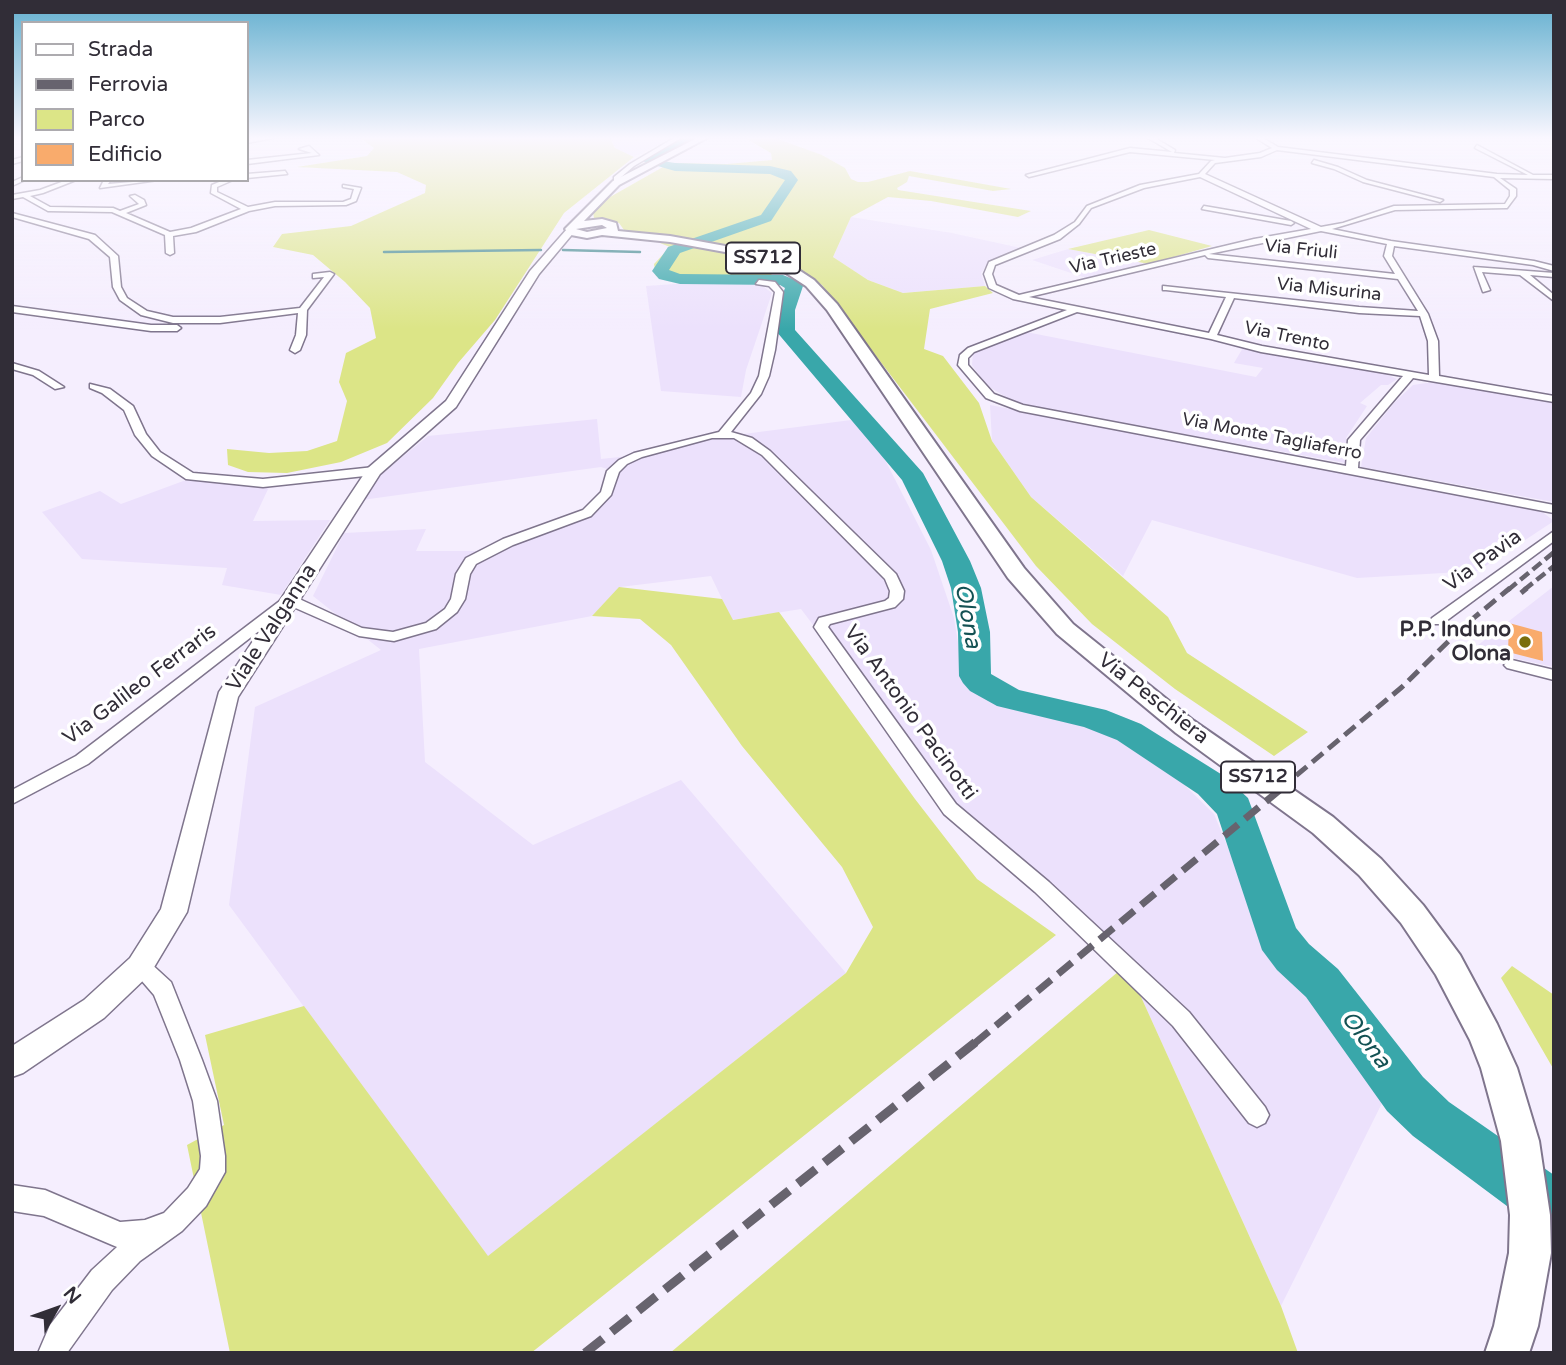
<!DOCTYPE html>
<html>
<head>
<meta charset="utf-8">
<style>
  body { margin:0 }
  #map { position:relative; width:1566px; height:1365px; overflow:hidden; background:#f5eefe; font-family:"Varela Round",sans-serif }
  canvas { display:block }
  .frame { position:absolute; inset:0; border:14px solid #312d37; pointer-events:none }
  .legend { position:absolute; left:21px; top:21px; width:228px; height:161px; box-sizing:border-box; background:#fff; border:2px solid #adabaf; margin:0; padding:9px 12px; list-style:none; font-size:21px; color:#312d37 }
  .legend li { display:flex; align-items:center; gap:14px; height:35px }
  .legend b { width:35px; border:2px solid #adabaf }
  .north { position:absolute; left:21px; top:1274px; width:70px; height:70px; -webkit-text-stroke:5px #fff; paint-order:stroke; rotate:50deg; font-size:19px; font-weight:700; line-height:28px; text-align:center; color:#312d37 }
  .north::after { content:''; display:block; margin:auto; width:24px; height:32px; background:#312d37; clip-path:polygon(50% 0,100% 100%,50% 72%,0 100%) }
</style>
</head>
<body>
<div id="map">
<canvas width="1566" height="1365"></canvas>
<div class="frame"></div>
<ul class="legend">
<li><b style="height:9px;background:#fff"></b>Strada</li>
<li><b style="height:9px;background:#67636e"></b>Ferrovia</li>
<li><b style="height:19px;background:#dce587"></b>Parco</li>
<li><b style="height:19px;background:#f9ab6c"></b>Edificio</li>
</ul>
<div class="north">N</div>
</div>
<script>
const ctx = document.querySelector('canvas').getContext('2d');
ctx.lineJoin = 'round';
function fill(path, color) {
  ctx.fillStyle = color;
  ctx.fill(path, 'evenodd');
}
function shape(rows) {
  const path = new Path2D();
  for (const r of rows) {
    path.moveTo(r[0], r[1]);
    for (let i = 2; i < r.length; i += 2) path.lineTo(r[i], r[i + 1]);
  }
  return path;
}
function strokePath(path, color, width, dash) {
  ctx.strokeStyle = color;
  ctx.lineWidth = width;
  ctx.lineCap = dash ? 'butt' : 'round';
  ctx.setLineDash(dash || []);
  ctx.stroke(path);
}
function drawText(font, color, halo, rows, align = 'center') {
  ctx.font = font + ' "Varela Round",sans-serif';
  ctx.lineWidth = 7;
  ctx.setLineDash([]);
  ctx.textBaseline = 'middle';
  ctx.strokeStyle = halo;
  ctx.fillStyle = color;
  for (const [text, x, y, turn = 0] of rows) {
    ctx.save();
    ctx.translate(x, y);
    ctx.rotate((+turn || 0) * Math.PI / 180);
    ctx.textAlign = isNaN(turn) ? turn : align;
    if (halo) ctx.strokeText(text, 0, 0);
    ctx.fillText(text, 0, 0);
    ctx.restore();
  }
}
fill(shape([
  [611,138,672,138,634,157,615,148],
  [851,217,952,233,1021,248,988,263,981,273,985,286,903,293,868,280,833,257],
  [1068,249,1149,264,1089,279,1032,260],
  [703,282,760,284,772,293,746,370,741,397,661,391,646,286],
  [1026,332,1256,377,1263,368,1234,363,1244,346,1386,374,1397,379,1388,385,1381,385,1360,403,1367,406,1346,438,1346,463,1038,408,1011,400,986,385,972,365,973,352],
  [1433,382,1554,401,1554,502,1361,467,1366,438,1394,403,1413,385],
  [990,405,1541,511,1554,521,1478,571,1357,578,1152,520,1123,576,1031,497,992,441],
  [597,419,601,459,638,455,712,435,736,435,851,420,880,450,931,550,954,618,963,674,1002,703,1098,730,1158,759,1214,814,1266,938,1387,1093,1281,1306,1137,988,952,808,801,609,732,620,711,576,620,587,592,616,419,649,425,762,533,845,681,780,846,973,488,1257,229,905,255,707,381,650,313,596,344,533,426,529,416,551,488,551,600,503,613,471,601,467,362,500,373,481,428,436],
  [186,480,270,485,253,521,330,520,281,595,222,585,227,568,82,559,42,512,100,491,121,504],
  [1554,586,1554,667,1473,649]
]), '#ece1fc');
fill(shape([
  [360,138,610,138,615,148,634,157,564,213,495,320,458,363,433,398,387,443,341,462,287,473,248,472,228,465,227,449,269,453,307,451,337,441,347,401,339,382,346,353,376,338,370,308,345,282,313,255,273,247,282,234,351,226,425,193,426,185,397,172,297,167,367,156,374,148],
  [745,138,775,138,822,155,845,168,851,179,858,182,868,182,910,171,1011,189,993,191,909,176,907,182,897,188,898,190,1031,211,1018,217,931,201,888,197,851,217,833,257,868,280,903,293,985,286,993,293,930,309,924,349,943,356,979,403,992,441,1031,497,1168,617,1187,653,1308,732,1274,756,1175,689,1092,624,1036,566,822,285,795,267,768,256,774,271,766,282,690,280,656,276,654,264,670,247,660,243,660,235,624,230,619,223,594,218,593,212,603,201,670,163,727,164,772,160,771,153],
  [1149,230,1212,246,1149,264,1068,249],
  [619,587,722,599,733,620,779,612,915,799,977,879,1056,935,531,1353,230,1353,187,1145,224,1125,205,1035,304,1006,488,1256,846,973,873,927,842,867,742,746,671,645,640,619,592,616],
  [1512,966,1554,995,1554,1070,1501,978],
  [1119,971,1137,988,1281,1306,1298,1353,670,1353]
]), '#dce587');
strokePath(shape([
  [563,250,640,252],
  [384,252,541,250]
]), '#378288', 2.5);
fill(shape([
  [682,138,697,138,657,160,675,163,770,166,791,171,798,180,771,221,680,253,669,270,680,274,783,275,800,282,803,286,795,310,795,330,923,473,970,561,981,588,990,632,991,674,1019,690,1106,710,1141,724,1224,776,1248,798,1296,928,1309,944,1338,969,1423,1077,1449,1102,1554,1175,1554,1239,1535,1231,1519,1215,1413,1136,1387,1111,1306,997,1277,970,1262,950,1217,814,1198,794,1117,740,1084,727,997,706,970,691,963,683,959,676,958,632,951,588,942,561,902,480,776,331,777,310,785,288,780,285,680,284,659,279,652,271,668,247,761,215,785,180,770,174,675,171,644,162,647,154,682,138]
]), '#39a7aa');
fill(shape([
  [1509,623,1542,632,1543,661,1508,652]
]), '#f9ab6c');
const street = shape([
  [259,138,273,138,247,143,247,139,259,138],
  [674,138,681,138,634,166,619,179,618,184,614,184,614,177,630,164,674,138],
  [1148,138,1155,138,1175,150,1174,153,1225,158,1260,153,1272,148,1256,138,1263,138,1278,147,1497,174,1528,175,1475,148,1477,145,1533,175,1554,175,1554,179,1500,178,1516,189,1516,196,1507,208,1395,210,1332,229,1391,241,1534,261,1554,266,1554,271,1533,265,1394,246,1392,256,1428,314,1438,341,1439,376,1554,396,1554,402,1413,378,1360,440,1358,468,1554,505,1554,513,1020,411,986,398,958,365,960,355,968,348,1067,310,1013,299,989,288,984,274,989,262,1054,235,1075,222,1087,206,1140,185,1199,174,1211,161,1215,160,1130,152,1029,177,1026,175,1130,148,1172,152,1148,138],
  [1277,150,1494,177,1510,190,1510,196,1505,204,1394,206,1343,223,1321,227,1205,174,1215,163,1261,157,1277,150],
  [1200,177,1311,229,1254,239,1019,295,996,285,992,274,995,265,1060,239,1079,224,1091,208,1144,188,1200,177],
  [1321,231,1387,244,1384,256,1395,274,1209,254,1321,231],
  [1205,255,1208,258,1398,279,1418,311,1359,307,1163,286,1163,290,1166,290,1226,297,1209,333,1029,297,1205,255],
  [1234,298,1359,313,1420,316,1428,341,1429,375,1262,346,1217,335,1234,298],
  [1077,312,1211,339,1261,352,1403,376,1348,440,1346,466,1023,405,994,394,968,365,968,358,974,352,1077,312],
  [309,146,319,155,247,164,247,160,312,153,299,149,309,146],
  [23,157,23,161,12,164,12,160,23,157],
  [1314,160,1338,167,1367,180,1443,200,1440,202,1363,182,1334,169,1312,163,1314,160],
  [285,171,287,174,247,178,247,174,285,171],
  [23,177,25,180,12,186,12,182,23,177],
  [67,180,76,180,43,193,30,196,50,207,113,208,120,211,139,204,130,196,135,195,144,200,146,205,126,213,170,232,191,228,241,209,211,193,212,185,224,180,233,180,217,187,217,192,248,207,275,202,343,202,351,199,354,189,343,187,343,185,361,188,356,201,346,205,275,206,249,211,196,232,173,236,174,253,170,255,166,253,165,235,112,212,48,211,23,197,12,199,12,195,40,190,67,180],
  [104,180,111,180,108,184,158,180,100,188,104,180],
  [1204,206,1291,221,1294,223,1291,225,1202,209,1204,206],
  [12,213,95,235,118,256,121,287,127,298,147,311,173,317,220,317,300,308,324,277,313,278,313,274,330,272,334,274,307,310,306,335,300,350,295,353,290,350,296,335,298,313,220,323,173,323,141,315,120,300,113,287,110,257,89,239,12,217,12,213],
  [1474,267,1554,273,1554,277,1530,275,1554,295,1554,301,1520,275,1482,272,1490,290,1483,292,1474,267],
  [759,280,775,282,783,292,775,350,769,376,761,394,731,432,752,438,770,451,896,574,904,591,903,599,895,607,830,624,828,627,956,804,1049,882,1189,1012,1265,1107,1269,1115,1265,1123,1257,1127,1249,1123,1173,1026,1035,892,944,814,814,627,819,618,885,601,889,598,890,591,885,579,762,455,734,438,712,438,642,457,627,464,619,472,611,495,591,516,513,545,476,564,470,574,465,599,457,612,436,629,394,641,359,636,291,606,88,764,12,804,12,790,76,756,285,597,295,597,362,628,393,632,426,623,445,609,451,599,456,574,466,558,503,539,583,510,601,492,607,471,619,460,634,453,719,432,751,393,759,376,775,292,769,286,756,284,759,280],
  [12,306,151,325,177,325,181,328,177,331,151,331,12,312,12,306],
  [12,363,39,371,64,387,55,389,33,375,12,369,12,363],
  [90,384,110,389,133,406,146,434,160,452,193,473,263,479,374,467,380,471,374,475,263,487,186,479,152,456,135,435,124,410,102,393,90,388,90,384],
  [1554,531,1554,541,1442,624,1432,624,1430,621,1432,618,1554,531],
  [1512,660,1554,670,1554,680,1507,668,1504,665,1507,662,1512,660],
  [140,957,147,960,171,982,202,1060,217,1101,225,1156,225,1172,206,1206,182,1231,140,1261,112,1290,67,1353,38,1353,50,1325,92,1270,117,1247,44,1216,12,1211,12,1185,45,1190,120,1222,145,1220,164,1213,188,1188,200,1169,201,1156,193,1101,180,1060,154,995,129,966,133,960,140,957]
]);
const secondary = shape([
  [567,229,575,231,539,274,456,407,380,474,238,697,187,912,150,974,104,1018,23,1073,12,1077,12,1046,84,1000,130,958,161,909,219,692,368,468,446,401,530,271,567,229]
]);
const primary = shape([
  [697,138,707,138,619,185,584,221,602,219,616,223,618,231,670,236,742,249,788,263,814,280,837,304,1024,568,1073,624,1194,721,1333,817,1381,859,1423,905,1460,955,1497,1024,1517,1068,1539,1141,1550,1215,1551,1253,1538,1326,1529,1353,1485,1353,1494,1326,1509,1253,1510,1215,1501,1141,1481,1068,1470,1040,1436,975,1401,923,1359,875,1313,833,1176,733,1057,634,1008,578,827,310,806,286,780,269,736,254,670,242,602,235,587,238,571,235,565,229,613,181,697,138],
  [602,225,607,228,587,232,576,229,602,225]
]);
strokePath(street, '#7f758d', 3);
strokePath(secondary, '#7f758d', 3);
strokePath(primary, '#7f758d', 4);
fill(street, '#fff');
fill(secondary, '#fff');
fill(primary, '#fff');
strokePath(shape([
  [1508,590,1554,552],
  [1524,590,1554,566]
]), '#67636e', 4.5, [11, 5]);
strokePath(shape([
  [1521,593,1527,588],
  [1280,789,1402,687,1464,626,1510,588]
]), '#67636e', 5, [14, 7]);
strokePath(shape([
  [975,1043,1282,788]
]), '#67636e', 7, [18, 9]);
strokePath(shape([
  [585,1353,977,1041]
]), '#67636e', 9, [23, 11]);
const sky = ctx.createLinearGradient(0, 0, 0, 329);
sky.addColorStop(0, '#62afcf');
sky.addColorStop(0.42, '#faf7ff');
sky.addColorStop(1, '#faf7ff00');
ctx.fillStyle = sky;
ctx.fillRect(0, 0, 1566, 329);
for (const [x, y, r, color] of [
  [1525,642,7,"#7a6e0b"]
]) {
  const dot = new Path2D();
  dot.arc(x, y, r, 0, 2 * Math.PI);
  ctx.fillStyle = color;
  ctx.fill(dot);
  strokePath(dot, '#fff', 2.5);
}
drawText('18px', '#312d37', '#fff', [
  ["Via Friuli",1301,250,6],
  ["Via Trieste",1113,259,-13],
  ["Via Misurina",1329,290,6],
  ["Via Trento",1287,337,12],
  ["Via Monte Tagliaferro",1272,437,11]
]);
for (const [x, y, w] of [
  [763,258,74],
  [1258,777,74]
]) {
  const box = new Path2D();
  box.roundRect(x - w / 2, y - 15.5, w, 31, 5);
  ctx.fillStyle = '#fff';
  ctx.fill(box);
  strokePath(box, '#312d37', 2);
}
drawText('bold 19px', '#312d37', null, [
  ["SS712",763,258],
  ["SS712",1258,777]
]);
drawText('21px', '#312d37', '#fff', [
  ["Via Pavia",1483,561,-36],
  ["Viale Valganna",272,628,-57],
  ["Via Galileo Ferraris",140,685,-37],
  ["Via Peschiera",1153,699,38],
  ["Via Antonio Pacinotti",910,713,54]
]);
drawText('bold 21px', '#312d37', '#fff', [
  ["P.P. Induno",1511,630],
  ["Olona",1511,654]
], 'right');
drawText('italic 23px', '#135153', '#fff', [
  ["Olona",967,616,80],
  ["Olona",1365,1040,53]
]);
</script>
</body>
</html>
